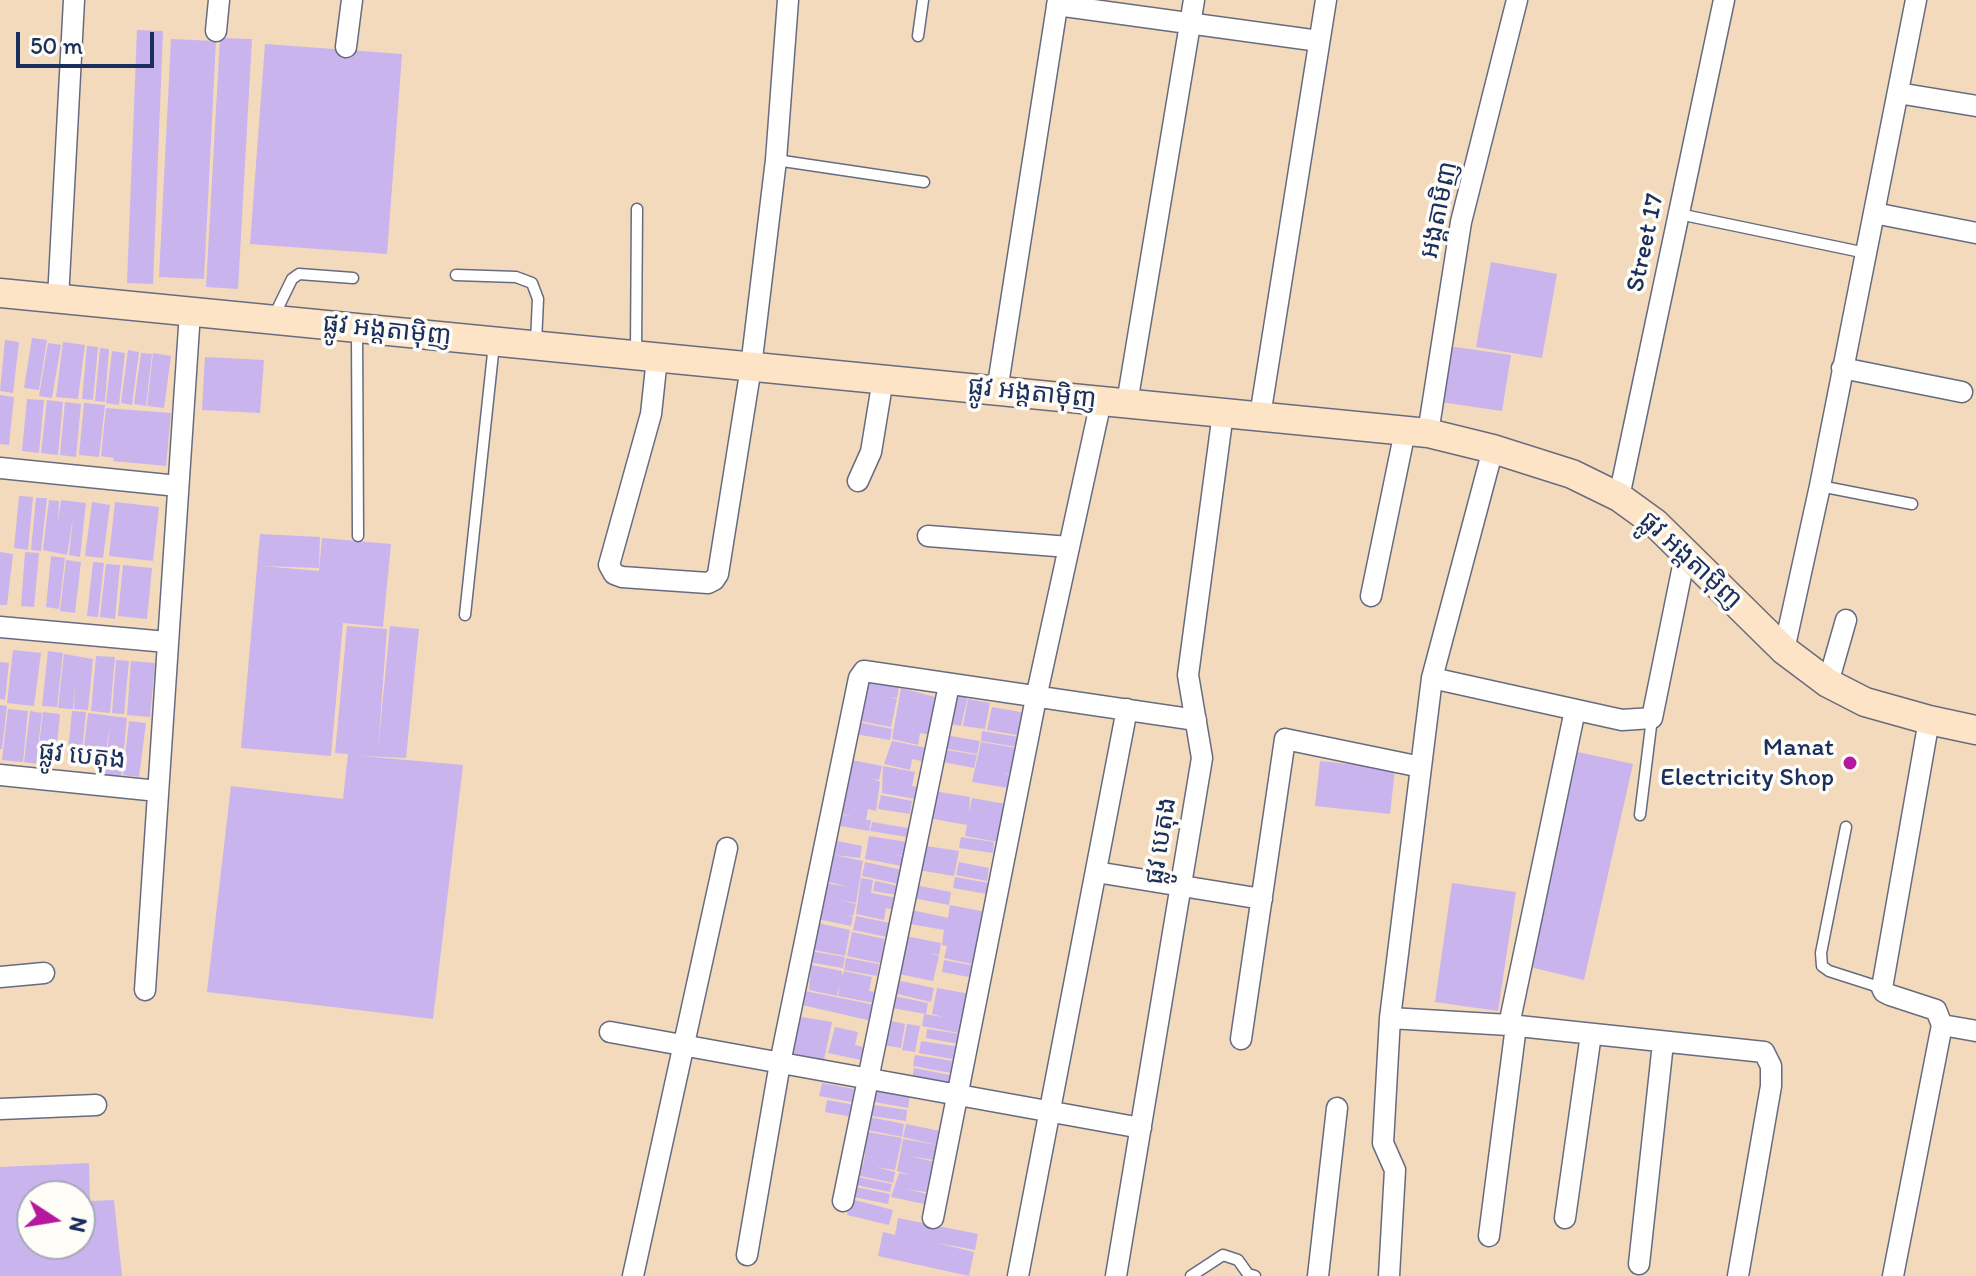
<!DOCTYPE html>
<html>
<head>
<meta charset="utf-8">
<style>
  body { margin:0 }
  #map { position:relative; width:1976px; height:1276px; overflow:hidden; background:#f3dabc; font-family:Itim,sans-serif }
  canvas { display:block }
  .north { position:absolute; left:16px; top:1180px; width:80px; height:80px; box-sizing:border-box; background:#fdfcf7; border:2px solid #a3aaba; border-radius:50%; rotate:102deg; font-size:22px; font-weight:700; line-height:32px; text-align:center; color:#1b2f5e }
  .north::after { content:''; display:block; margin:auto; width:28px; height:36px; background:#b5179e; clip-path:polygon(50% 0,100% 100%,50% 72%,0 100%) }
  .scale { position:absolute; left:16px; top:32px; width:138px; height:36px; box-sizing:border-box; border:4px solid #1b2f5e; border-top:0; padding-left:10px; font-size:24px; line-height:28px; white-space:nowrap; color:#1b2f5e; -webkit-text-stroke:6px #fdfcf7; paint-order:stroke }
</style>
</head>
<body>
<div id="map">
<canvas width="1976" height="1276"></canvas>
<div class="north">N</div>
<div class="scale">50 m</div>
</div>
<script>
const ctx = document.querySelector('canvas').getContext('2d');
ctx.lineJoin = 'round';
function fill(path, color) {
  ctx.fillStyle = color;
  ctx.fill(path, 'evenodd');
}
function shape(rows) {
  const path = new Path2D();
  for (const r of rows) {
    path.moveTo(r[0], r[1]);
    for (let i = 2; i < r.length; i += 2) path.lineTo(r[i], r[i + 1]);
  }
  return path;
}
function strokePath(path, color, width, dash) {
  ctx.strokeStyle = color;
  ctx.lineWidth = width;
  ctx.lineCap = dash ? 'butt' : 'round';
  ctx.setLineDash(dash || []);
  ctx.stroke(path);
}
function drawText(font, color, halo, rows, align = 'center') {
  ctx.font = font + ' Itim,"Noto Sans Khmer",sans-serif';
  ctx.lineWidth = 7;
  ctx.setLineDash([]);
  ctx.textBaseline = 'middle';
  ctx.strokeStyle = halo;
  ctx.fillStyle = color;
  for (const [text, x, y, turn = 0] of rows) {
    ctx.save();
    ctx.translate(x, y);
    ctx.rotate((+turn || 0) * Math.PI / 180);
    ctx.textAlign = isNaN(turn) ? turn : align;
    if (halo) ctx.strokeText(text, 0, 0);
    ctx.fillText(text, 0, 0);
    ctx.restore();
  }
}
fill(shape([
  [137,30,163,31,153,284,127,283],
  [220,38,252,39,238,289,206,287],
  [171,39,216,41,204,279,159,277],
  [265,44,402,54,387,254,250,244],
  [1491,262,1557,274,1542,358,1476,347],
  [32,338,47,340,39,390,24,388],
  [5,340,19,342,13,393,0,391],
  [63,342,85,345,78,399,56,397],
  [48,343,61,345,52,398,39,396],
  [87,346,98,347,93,400,82,399],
  [1448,346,1511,355,1502,411,1440,402],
  [100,348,109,349,105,402,95,401],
  [128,350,139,352,132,405,121,403],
  [112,351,125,353,119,405,106,403],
  [141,353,152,354,146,406,134,404],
  [153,353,171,356,164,408,147,406],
  [205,357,264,360,260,413,202,410],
  [0,395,14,397,9,445,0,444],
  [27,399,44,400,39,453,22,451],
  [47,400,63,402,58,455,41,453],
  [65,402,81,404,76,457,60,455],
  [84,403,105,405,99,457,79,455],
  [106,408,171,413,166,466,113,461,114,458,101,456],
  [19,496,33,497,28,550,14,548],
  [36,498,47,498,41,551,31,550],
  [49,500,59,501,58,522,61,500,86,503,80,557,69,555,73,517,67,555,43,550],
  [92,502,110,505,103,558,85,556],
  [115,502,159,507,153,561,109,556],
  [260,534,320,537,319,568,262,566,319,571,322,538,391,544,383,627,343,623,331,756,241,748],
  [0,552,13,554,7,605,0,605],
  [25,552,39,553,34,607,21,606],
  [51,556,65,558,59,609,46,607],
  [66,560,81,562,75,613,60,611],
  [93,562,104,563,98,617,87,616],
  [106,564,120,565,115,619,100,617],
  [123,565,152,568,147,619,118,616],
  [347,626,387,629,378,749,390,626,419,629,406,758,361,756,463,765,433,1019,207,992,231,786,343,799,348,754,335,753],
  [13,650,41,653,34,706,7,703],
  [48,651,63,653,57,707,42,706],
  [64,654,93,659,88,710,74,709,75,684,73,709,58,708],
  [96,656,115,657,110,713,91,711],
  [116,660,129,661,124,714,112,713],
  [131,661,155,663,150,717,127,715],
  [0,662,9,663,5,700,0,699],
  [865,680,899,687,897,698,888,697,897,699,891,727,855,720],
  [901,688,939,698,931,735,920,733,918,745,892,739],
  [953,693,968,696,961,726,946,723],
  [968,699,990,703,985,729,963,726],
  [0,705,7,706,2,749,0,749],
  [992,707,1026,713,1023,736,987,730],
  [8,709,28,711,23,762,2,760],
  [30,711,42,713,36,764,24,762],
  [72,711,86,712,81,763,67,761],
  [43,712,60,714,55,764,37,763],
  [88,713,127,718,121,778,105,776,110,725,104,767,82,764],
  [129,721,146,723,139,777,123,775],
  [857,722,892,729,890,740,855,734],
  [982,731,1019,737,1017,747,981,741],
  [945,735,980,741,977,754,943,748],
  [892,741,928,748,926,762,912,759,910,770,884,764],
  [981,742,1017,748,1012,774,1003,773,1011,775,1009,788,972,782],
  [941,749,977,755,974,768,938,761],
  [1578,752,1633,764,1584,980,1530,967],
  [846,759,882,766,879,780,871,778,880,782,876,811,868,809,866,820,871,820,869,831,840,826,842,815,852,816,842,814,848,788,845,788],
  [1320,761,1395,769,1390,814,1315,806],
  [883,766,915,772,912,786,918,787,915,799,882,793],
  [934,791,970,797,969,813,972,798,1006,804,998,842,965,836,967,825,928,818],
  [881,795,912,801,910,814,878,809],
  [872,822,908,828,907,837,870,831],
  [869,836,907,842,904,856,896,854,904,857,902,866,865,859],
  [961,837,994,842,993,853,959,848],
  [828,839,862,846,860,858,834,855,863,861,856,903,839,900,856,904,853,916,844,914,853,917,851,926,817,919,825,883,850,887,824,881],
  [920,845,959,851,954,876,918,870],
  [865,862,902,870,899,884,862,876],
  [959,862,989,868,987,881,956,875],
  [955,877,989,883,987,894,953,888],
  [861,878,873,880,871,893,897,898,895,910,886,908,884,920,856,914],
  [875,881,899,886,897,895,873,891],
  [1452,883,1516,892,1498,1011,1435,1002],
  [915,885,951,892,949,905,913,898],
  [950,905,986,912,984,924,980,924,977,937,981,937,976,965,944,958,947,946,942,945,944,930,973,935,910,924,912,910,948,918],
  [856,916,890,923,887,937,853,930],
  [814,922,850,930,845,956,809,949,812,936,821,937,812,935],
  [852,932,885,939,880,963,847,956],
  [905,936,941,943,939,955,929,953,939,956,933,981,899,974],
  [810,951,845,957,843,968,808,962],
  [846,958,879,964,877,976,844,970],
  [944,960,976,966,974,978,942,972],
  [811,965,842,971,842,976,844,971,872,977,869,991,876,992,874,1003,838,996,840,984,837,996,809,990],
  [896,980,934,988,931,1002,893,993],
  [937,988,970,994,964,1034,922,1026,924,1014,943,1017,932,1014],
  [805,991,875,1005,872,1021,802,1005],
  [894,996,928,1003,926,1014,892,1008],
  [795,1016,832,1022,824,1060,792,1055],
  [887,1020,905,1024,901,1048,883,1045],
  [907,1024,920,1026,915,1052,902,1050],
  [835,1027,858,1032,855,1045,863,1047,861,1060,828,1053],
  [927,1029,961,1034,959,1044,926,1038],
  [921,1041,960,1047,957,1060,919,1053],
  [915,1055,953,1061,951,1073,913,1066],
  [914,1068,950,1075,948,1086,912,1080],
  [822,1083,854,1089,852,1102,819,1096],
  [872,1088,910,1094,908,1108,869,1101],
  [827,1100,855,1105,852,1117,825,1112],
  [867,1104,907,1110,906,1121,865,1115],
  [865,1116,904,1124,902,1137,862,1129],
  [906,1124,940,1131,937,1145,903,1137],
  [862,1131,902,1138,895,1170,876,1167,895,1172,893,1183,851,1174,853,1163,863,1165,865,1153,858,1152],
  [903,1139,937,1145,934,1160,908,1156,936,1162,933,1193,906,1189,932,1195,929,1205,891,1197,899,1173,910,1175,897,1171],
  [89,1163,90,1201,114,1200,122,1276,0,1276,0,1167],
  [32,1196,80,1196,80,1244,32,1244],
  [852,1176,892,1184,890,1192,851,1184],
  [850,1186,890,1194,888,1204,849,1196],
  [851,1199,893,1210,889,1225,847,1215],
  [898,1218,978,1234,975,1250,933,1242,974,1252,969,1276,878,1256,883,1232,895,1235]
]), '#cab4ee');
const lane = shape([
  [918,36,923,0],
  [776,160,924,182],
  [1679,214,1866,253],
  [456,275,516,277,532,283,538,299,536,342],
  [273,318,292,279,299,274,353,278],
  [357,330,358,536],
  [636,351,637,209],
  [1820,486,1912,504],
  [465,615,494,344],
  [1640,815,1652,718],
  [1846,827,1821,953,1822,966,1829,971,1882,988],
  [1191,1276,1223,1255,1238,1260,1248,1274,1255,1276]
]);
const street = shape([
  [1057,5,1319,41],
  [216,31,219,0],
  [346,47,352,0],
  [1898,93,1976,106],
  [1874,213,1976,233],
  [58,299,74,0],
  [657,358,651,414,609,565,614,574,622,577,708,583,714,580,718,574,751,367,776,160,788,0],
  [1842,368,1962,392],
  [997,391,1058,0],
  [1127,403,1194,0],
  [1260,416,1326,0],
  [1428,433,1461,222,1517,0],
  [0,468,178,486],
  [858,481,871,452,883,379],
  [1619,497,1724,0],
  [928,536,1069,547],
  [1371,596,1405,431],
  [0,627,167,642],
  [1784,650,1820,486,1916,0],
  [1432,678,1622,720,1652,718,1686,551],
  [1828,683,1846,620],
  [0,775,158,791],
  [1096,872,1262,899],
  [0,977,44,973],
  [145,990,190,312],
  [1390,1018,1509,1025,1764,1052,1771,1066,1771,1086,1738,1276],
  [1509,1025,1575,710],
  [1942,1025,1976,1031],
  [610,1032,1141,1128],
  [1241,1039,1285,739,1421,767],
  [0,1109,96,1105],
  [843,1201,949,685],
  [933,1218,1036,698,1101,401],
  [1565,1218,1591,1034],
  [1489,1236,1516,1026],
  [747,1255,780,1063,859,678,864,671,1196,720],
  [1639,1264,1663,1043],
  [633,1276,727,848],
  [1018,1276,1127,709],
  [1116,1276,1202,758,1188,675,1223,413],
  [1318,1276,1337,1108],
  [1389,1276,1395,1170,1383,1143,1390,1018,1432,678,1493,449],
  [1893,1276,1942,1025,1936,1010,1890,995,1884,992,1882,988,1929,720]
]);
const secondary = shape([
  [0,293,1428,433,1493,449,1572,474,1619,497,1655,523,1784,650,1828,683,1865,702,1929,720,1976,730]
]);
strokePath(lane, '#676b7f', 13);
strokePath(street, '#676b7f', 23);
strokePath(secondary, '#676b7f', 31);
strokePath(lane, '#fff', 10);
strokePath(street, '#fff', 20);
strokePath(secondary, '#fee4c6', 28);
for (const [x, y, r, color] of [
  [1850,763,8,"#b5179e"]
]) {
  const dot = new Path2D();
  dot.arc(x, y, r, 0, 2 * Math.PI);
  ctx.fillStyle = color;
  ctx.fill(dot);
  strokePath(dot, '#fdfcf7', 3);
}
drawText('26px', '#1b2f5e', '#fdfcf7', [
  ["អង្គតាមិញ",1440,210,-78],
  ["Street 17",1646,243,-78],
  ["ផ្លូវ អង្តតាម៉ិញ",387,331,6],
  ["ផ្លូវ អង្តតាម៉ិញ",1032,394,6],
  ["ផ្លូវ អង្តតាម៉ិញ",1690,561,43],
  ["ផ្លូវ បេតុង",82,757,6],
  ["ផ្លូវ បេតុង",1162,841,-81]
]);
drawText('26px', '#1b2f5e', '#fdfcf7', [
  ["Manat",1834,748],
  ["Electricity Shop",1834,778]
], 'right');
</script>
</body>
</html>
